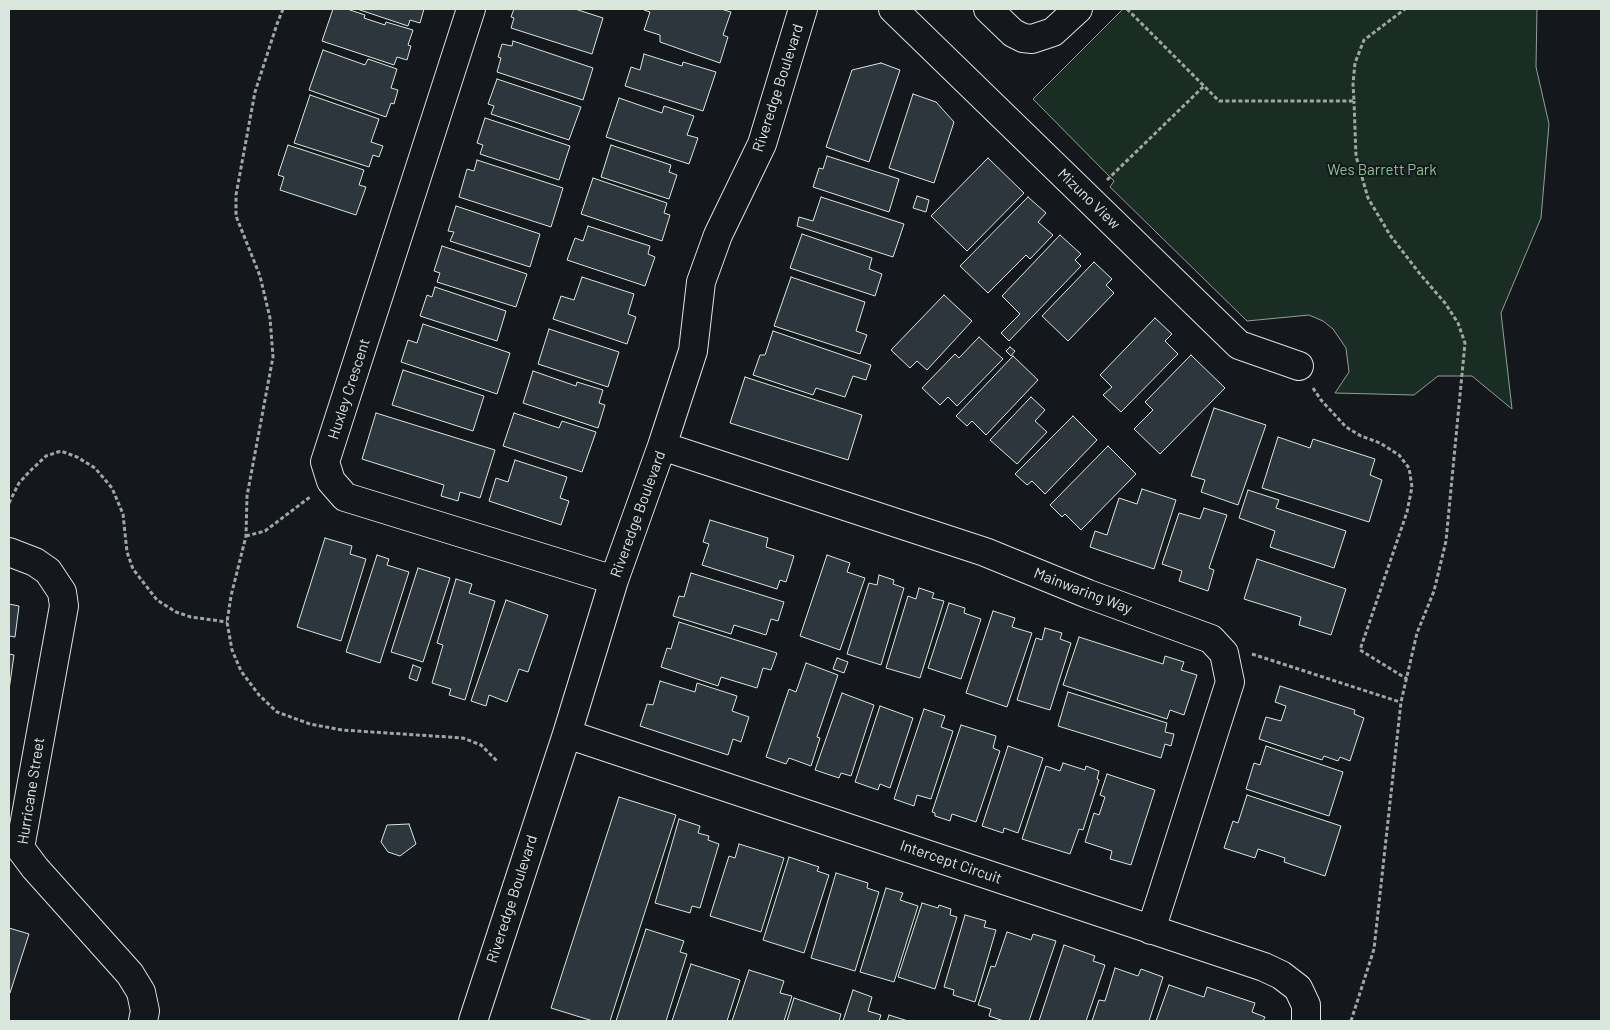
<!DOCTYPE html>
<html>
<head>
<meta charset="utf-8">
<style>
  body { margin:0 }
  #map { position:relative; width:1610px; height:1030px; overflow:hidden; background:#14181c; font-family:Barlow,sans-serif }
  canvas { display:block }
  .frame { position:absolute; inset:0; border:10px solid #d8e6dc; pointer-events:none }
</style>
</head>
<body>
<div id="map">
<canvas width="1610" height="1030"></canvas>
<div class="frame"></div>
</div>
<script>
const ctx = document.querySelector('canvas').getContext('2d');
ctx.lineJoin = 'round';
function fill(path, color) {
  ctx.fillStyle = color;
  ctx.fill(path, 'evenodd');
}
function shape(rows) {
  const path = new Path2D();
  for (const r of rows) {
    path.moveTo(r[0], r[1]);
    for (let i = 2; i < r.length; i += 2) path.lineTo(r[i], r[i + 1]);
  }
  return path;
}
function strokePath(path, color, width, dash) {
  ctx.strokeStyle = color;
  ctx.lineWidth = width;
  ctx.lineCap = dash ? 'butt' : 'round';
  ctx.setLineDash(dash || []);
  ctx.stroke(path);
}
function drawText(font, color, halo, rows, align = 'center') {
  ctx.font = font + ' Barlow,sans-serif';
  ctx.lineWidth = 4;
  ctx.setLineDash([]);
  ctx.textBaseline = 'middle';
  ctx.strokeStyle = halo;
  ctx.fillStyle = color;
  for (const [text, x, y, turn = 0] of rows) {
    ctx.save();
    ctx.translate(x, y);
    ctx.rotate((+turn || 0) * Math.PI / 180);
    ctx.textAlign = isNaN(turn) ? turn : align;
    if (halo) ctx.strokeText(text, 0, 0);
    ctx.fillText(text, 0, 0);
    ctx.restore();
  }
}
const green = shape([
  [1123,9,1537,9,1536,67,1549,124,1541,218,1501,313,1512,409,1472,376,1438,376,1414,395,1335,393,1349,372,1346,348,1333,329,1323,321,1309,315,1247,321,1110,187,1114,181,1033,99,1123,9]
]);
fill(green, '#1a2d24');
strokePath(green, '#939e99', 1);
const building = shape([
  [333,9,347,9,365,15,364,18,385,25,386,22,413,30,408,45,411,46,407,60,397,57,394,65,322,41,333,9],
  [357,9,424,9,420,23,410,20,408,26,357,9],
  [514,9,575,9,603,18,592,54,511,28,514,18,511,17,514,9],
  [644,9,721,9,731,12,723,35,728,37,720,63,660,42,660,35,644,30,650,12,644,10,644,9],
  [513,41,593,68,583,100,497,72,501,58,498,57,502,44,512,46,513,41],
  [323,50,365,65,368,59,397,69,391,88,398,90,394,104,391,103,386,117,309,90,323,50],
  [644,54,682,66,683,62,716,72,703,111,625,86,631,67,640,70,644,54],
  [881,63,900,70,869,162,826,147,852,70,881,63],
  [497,79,581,107,569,140,491,114,494,106,488,104,497,79],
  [913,94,936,102,954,122,934,183,889,168,913,94],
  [310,95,379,119,371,142,383,146,379,157,373,155,369,167,294,143,310,95],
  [619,98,662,113,664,106,694,116,687,135,698,138,689,164,606,137,619,98],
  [485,118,570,146,559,180,480,154,483,145,477,143,485,118],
  [288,145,364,170,359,185,366,187,356,215,280,190,284,177,278,175,288,145],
  [611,145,671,165,669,172,677,175,669,199,601,177,611,145],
  [827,156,899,179,889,212,813,187,819,168,823,169,827,156],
  [988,158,1024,193,967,251,931,216,988,158],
  [477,160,563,188,551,227,459,197,467,169,474,171,477,160],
  [593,178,667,203,664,213,670,215,662,241,581,214,593,178],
  [917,196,929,200,926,212,913,208,917,196],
  [821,197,904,224,893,257,797,226,799,217,813,221,821,197],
  [1028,197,1046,213,1038,222,1053,235,1030,259,1026,255,988,293,960,266,1028,197],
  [456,206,540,234,530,267,450,241,454,232,448,231,456,206],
  [588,226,650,246,648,254,655,257,645,286,567,260,575,238,583,241,588,226],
  [802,234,872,258,869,269,882,274,875,296,790,268,802,234],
  [1060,235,1081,254,1075,260,1081,266,1009,341,1001,333,1020,314,1002,296,1060,235],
  [442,246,527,274,516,307,437,282,440,273,434,271,442,246],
  [1094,262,1112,279,1106,285,1114,293,1068,341,1042,316,1094,262],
  [582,277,634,294,628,314,636,317,627,344,553,319,561,296,574,300,582,277],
  [791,277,865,302,856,331,867,335,860,354,774,326,791,277],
  [435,287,506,311,497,341,420,316,427,295,432,297,435,287],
  [944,295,972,321,927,370,917,361,910,368,891,350,944,295],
  [1155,318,1172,334,1165,341,1178,354,1121,412,1103,395,1112,387,1100,375,1155,318],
  [423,324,510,353,497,394,401,362,408,340,417,343,423,324],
  [549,329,619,352,608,387,538,364,549,329],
  [773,331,871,365,866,380,853,376,845,397,816,388,813,395,753,375,760,355,765,355,773,331],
  [979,337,1003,359,957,406,948,397,940,405,922,388,955,354,959,358,979,337],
  [1010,347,1015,351,1011,356,1006,351,1010,347],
  [1191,355,1225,388,1160,454,1134,429,1153,410,1145,402,1191,355],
  [1013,356,1038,380,986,435,972,421,967,426,956,416,1013,356],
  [403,370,484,396,473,431,392,405,403,370],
  [533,371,576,386,577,382,603,390,599,403,605,405,598,428,523,403,533,371],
  [745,377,862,415,848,460,730,423,745,377],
  [1031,397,1045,410,1035,421,1047,432,1017,464,990,440,1031,397],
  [1214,408,1266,425,1238,505,1201,492,1205,480,1191,476,1214,408],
  [376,413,495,450,480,498,460,492,458,501,441,496,444,485,362,459,376,413],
  [514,413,559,428,562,421,596,432,582,472,503,446,514,413],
  [1073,416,1097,440,1045,494,1032,481,1027,485,1015,474,1073,416],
  [1278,437,1310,448,1313,439,1375,459,1370,475,1382,480,1369,522,1262,488,1278,437],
  [1108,446,1136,474,1081,530,1065,514,1062,517,1050,505,1108,446],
  [515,460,567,477,560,498,569,501,561,525,489,501,496,478,508,482,515,460],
  [1142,489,1176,500,1154,569,1090,547,1095,531,1107,535,1119,498,1137,504,1142,489],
  [1248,490,1279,500,1276,508,1346,531,1334,568,1270,547,1275,531,1239,518,1248,490],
  [1204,508,1227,515,1209,568,1214,570,1208,591,1179,581,1182,571,1162,564,1179,513,1200,519,1204,508],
  [710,520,768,538,766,547,794,556,786,582,780,580,777,589,702,565,709,544,703,542,710,520],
  [325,538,352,546,350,554,366,559,341,641,297,627,325,538],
  [377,555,389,559,387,565,409,572,380,663,346,652,377,555],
  [827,555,850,563,847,572,865,578,840,650,800,636,827,555],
  [1257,559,1346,589,1331,635,1299,625,1301,617,1244,599,1257,559],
  [418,568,450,578,423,662,391,652,418,568],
  [691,573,784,602,778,621,771,619,766,635,734,625,731,634,673,616,679,596,684,597,691,573],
  [879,575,894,580,893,584,904,588,881,665,847,654,869,583,877,585,879,575],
  [456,579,472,584,469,593,495,601,465,700,449,695,451,689,432,683,443,645,437,643,456,579],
  [919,588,934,593,932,598,944,601,920,678,886,668,908,596,916,599,919,588],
  [506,600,548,615,528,672,519,669,507,702,489,695,486,706,471,701,506,600],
  [949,603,965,608,964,613,981,619,961,679,928,668,949,603],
  [9,604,19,606,15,637,9,636,9,604],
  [993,611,1015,618,1012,627,1032,633,1007,707,966,693,993,611],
  [679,622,777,653,771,670,763,668,757,688,721,677,718,686,661,667,667,648,671,649,679,622],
  [1045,628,1062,633,1060,639,1071,643,1050,710,1017,700,1036,638,1042,640,1045,628],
  [1079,637,1163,664,1165,656,1184,662,1181,670,1197,675,1184,715,1170,710,1167,719,1063,685,1079,637],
  [9,654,14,655,9,690,9,654],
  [837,658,848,662,844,673,833,669,837,658],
  [806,663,838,675,817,737,820,738,811,766,789,758,786,764,766,757,789,689,796,692,806,663],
  [413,665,421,668,417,681,409,678,413,665],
  [660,681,695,692,697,683,737,696,732,711,749,717,741,742,733,739,728,755,640,726,647,704,653,705,660,681],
  [1280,686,1355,710,1354,714,1364,718,1350,761,1340,757,1338,761,1324,756,1322,760,1259,739,1266,717,1281,721,1286,706,1275,702,1280,686],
  [1068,692,1167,723,1165,732,1174,734,1171,746,1165,744,1161,758,1058,726,1068,692],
  [842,693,874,705,851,776,841,773,839,778,815,770,842,693],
  [880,706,913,718,890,788,880,784,878,790,855,782,880,706],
  [924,709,945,716,941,727,953,731,931,799,917,795,914,806,894,799,924,709],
  [961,725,996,736,993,748,1000,751,976,822,952,814,950,821,935,816,935,813,932,812,961,725],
  [1008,746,1043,758,1018,833,1004,828,1003,833,982,826,1008,746],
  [1266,746,1343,772,1329,816,1246,789,1254,763,1260,765,1266,746],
  [1063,763,1085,770,1086,766,1099,771,1097,779,1099,780,1083,830,1079,829,1070,854,1022,839,1046,766,1060,771,1063,763],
  [1107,774,1155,790,1131,865,1110,859,1112,851,1085,842,1094,813,1099,815,1105,797,1100,795,1107,774],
  [1247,795,1341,826,1325,876,1284,862,1285,858,1258,849,1255,858,1224,848,1233,821,1238,823,1247,795],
  [619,797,676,815,610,1021,593,1021,551,1008,619,797],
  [679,819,700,826,698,833,709,836,708,840,719,844,700,908,692,906,690,913,655,903,679,819],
  [409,824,416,844,400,856,388,852,381,842,387,825,409,824],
  [739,844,784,858,761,932,710,916,729,856,735,858,739,844],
  [789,857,819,867,817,871,829,875,804,953,763,940,789,857],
  [836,873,868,883,867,888,879,892,855,971,811,958,836,873],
  [886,888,903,893,900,900,918,906,894,982,860,972,886,888],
  [922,903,938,908,939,905,951,909,950,915,957,917,935,989,898,977,922,903],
  [965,915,986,921,984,927,996,930,975,1002,953,995,954,990,944,987,965,915],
  [9,928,29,934,10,993,9,992,9,928],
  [646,929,684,941,680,952,687,954,666,1021,616,1021,646,929],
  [1007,932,1031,940,1033,934,1056,941,1029,1021,1004,1021,989,1016,991,1009,978,1005,991,966,995,967,1007,932],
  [1064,945,1095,956,1093,961,1105,965,1086,1021,1039,1021,1064,945],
  [691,964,740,980,727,1021,672,1021,691,964],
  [1115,968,1138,976,1141,969,1163,977,1149,1021,1092,1021,1099,1000,1105,1001,1115,968],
  [749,970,784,981,780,993,792,996,784,1021,732,1021,749,970],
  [1169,985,1204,997,1207,987,1255,1003,1252,1012,1265,1017,1263,1021,1156,1021,1169,985],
  [853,990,872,997,868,1011,881,1015,879,1021,843,1021,853,990],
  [794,998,841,1014,839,1021,787,1021,794,998],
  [889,1015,908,1021,887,1021,889,1015]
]);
fill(building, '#2c363c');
strokePath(building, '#d8e6dc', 1);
const minor = shape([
  [471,9,325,462,331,481,345,497,614,580],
  [893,9,1239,345,1299,366],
  [988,9,1013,33,1023,38,1032,39,1053,32,1078,9],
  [662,446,985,552,1088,594,1211,639,1224,653,1230,682,1151,930],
  [9,552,35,562,48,571,62,592,64,606,20,848,35,868,130,974,141,992,145,1011,143,1021],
  [567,734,1264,967,1281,975,1298,988,1306,1005,1306,1021],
  [473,1021,567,734,614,580,662,446,693,351,701,282,718,235,762,144,803,9]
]);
strokePath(minor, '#d8e6dc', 30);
strokePath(shape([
  [283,9,277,24,255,92,236,195,236,216,260,276,270,318,273,357,247,496,246,536,231,596,227,622,232,650,241,671,259,695,277,712,310,724,342,730,463,738,481,745,497,761],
  [1127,9,1219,101,1354,101,1353,84,1355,63,1364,40,1405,9],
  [1107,180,1204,86],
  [1313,388,1321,400,1346,427,1361,436,1380,443,1399,455,1409,468,1412,487,1407,512,1360,650,1407,679],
  [9,503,19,483,30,471,46,456,61,451,77,457,95,468,112,488,123,514,127,552,133,569,157,600,176,612,191,617,227,622],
  [246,536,265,531,310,497],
  [1252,654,1400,702],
  [1351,1021,1374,949,1401,702,1417,633,1434,591,1446,541,1465,343,1458,323,1445,303,1420,274,1390,235,1368,198,1356,156,1354,101]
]), '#9da8a2', 3, [4, 2.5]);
strokePath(minor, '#14181c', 28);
drawText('15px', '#d8e6dc', '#14181c', [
  ["Riveredge Boulevard",778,88,-72],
  ["Mizuno View",1089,199,44],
  ["Huxley Crescent",349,389,-72],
  ["Riveredge Boulevard",638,514,-70],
  ["Mainwaring Way",1083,591,21],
  ["Hurricane Street",31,791,-81],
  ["Intercept Circuit",951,862,19],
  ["Riveredge Boulevard",512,899,-72]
]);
drawText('15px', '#8ac095', '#14181c', [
  ["Wes Barrett Park",1382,170]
]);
</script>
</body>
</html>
